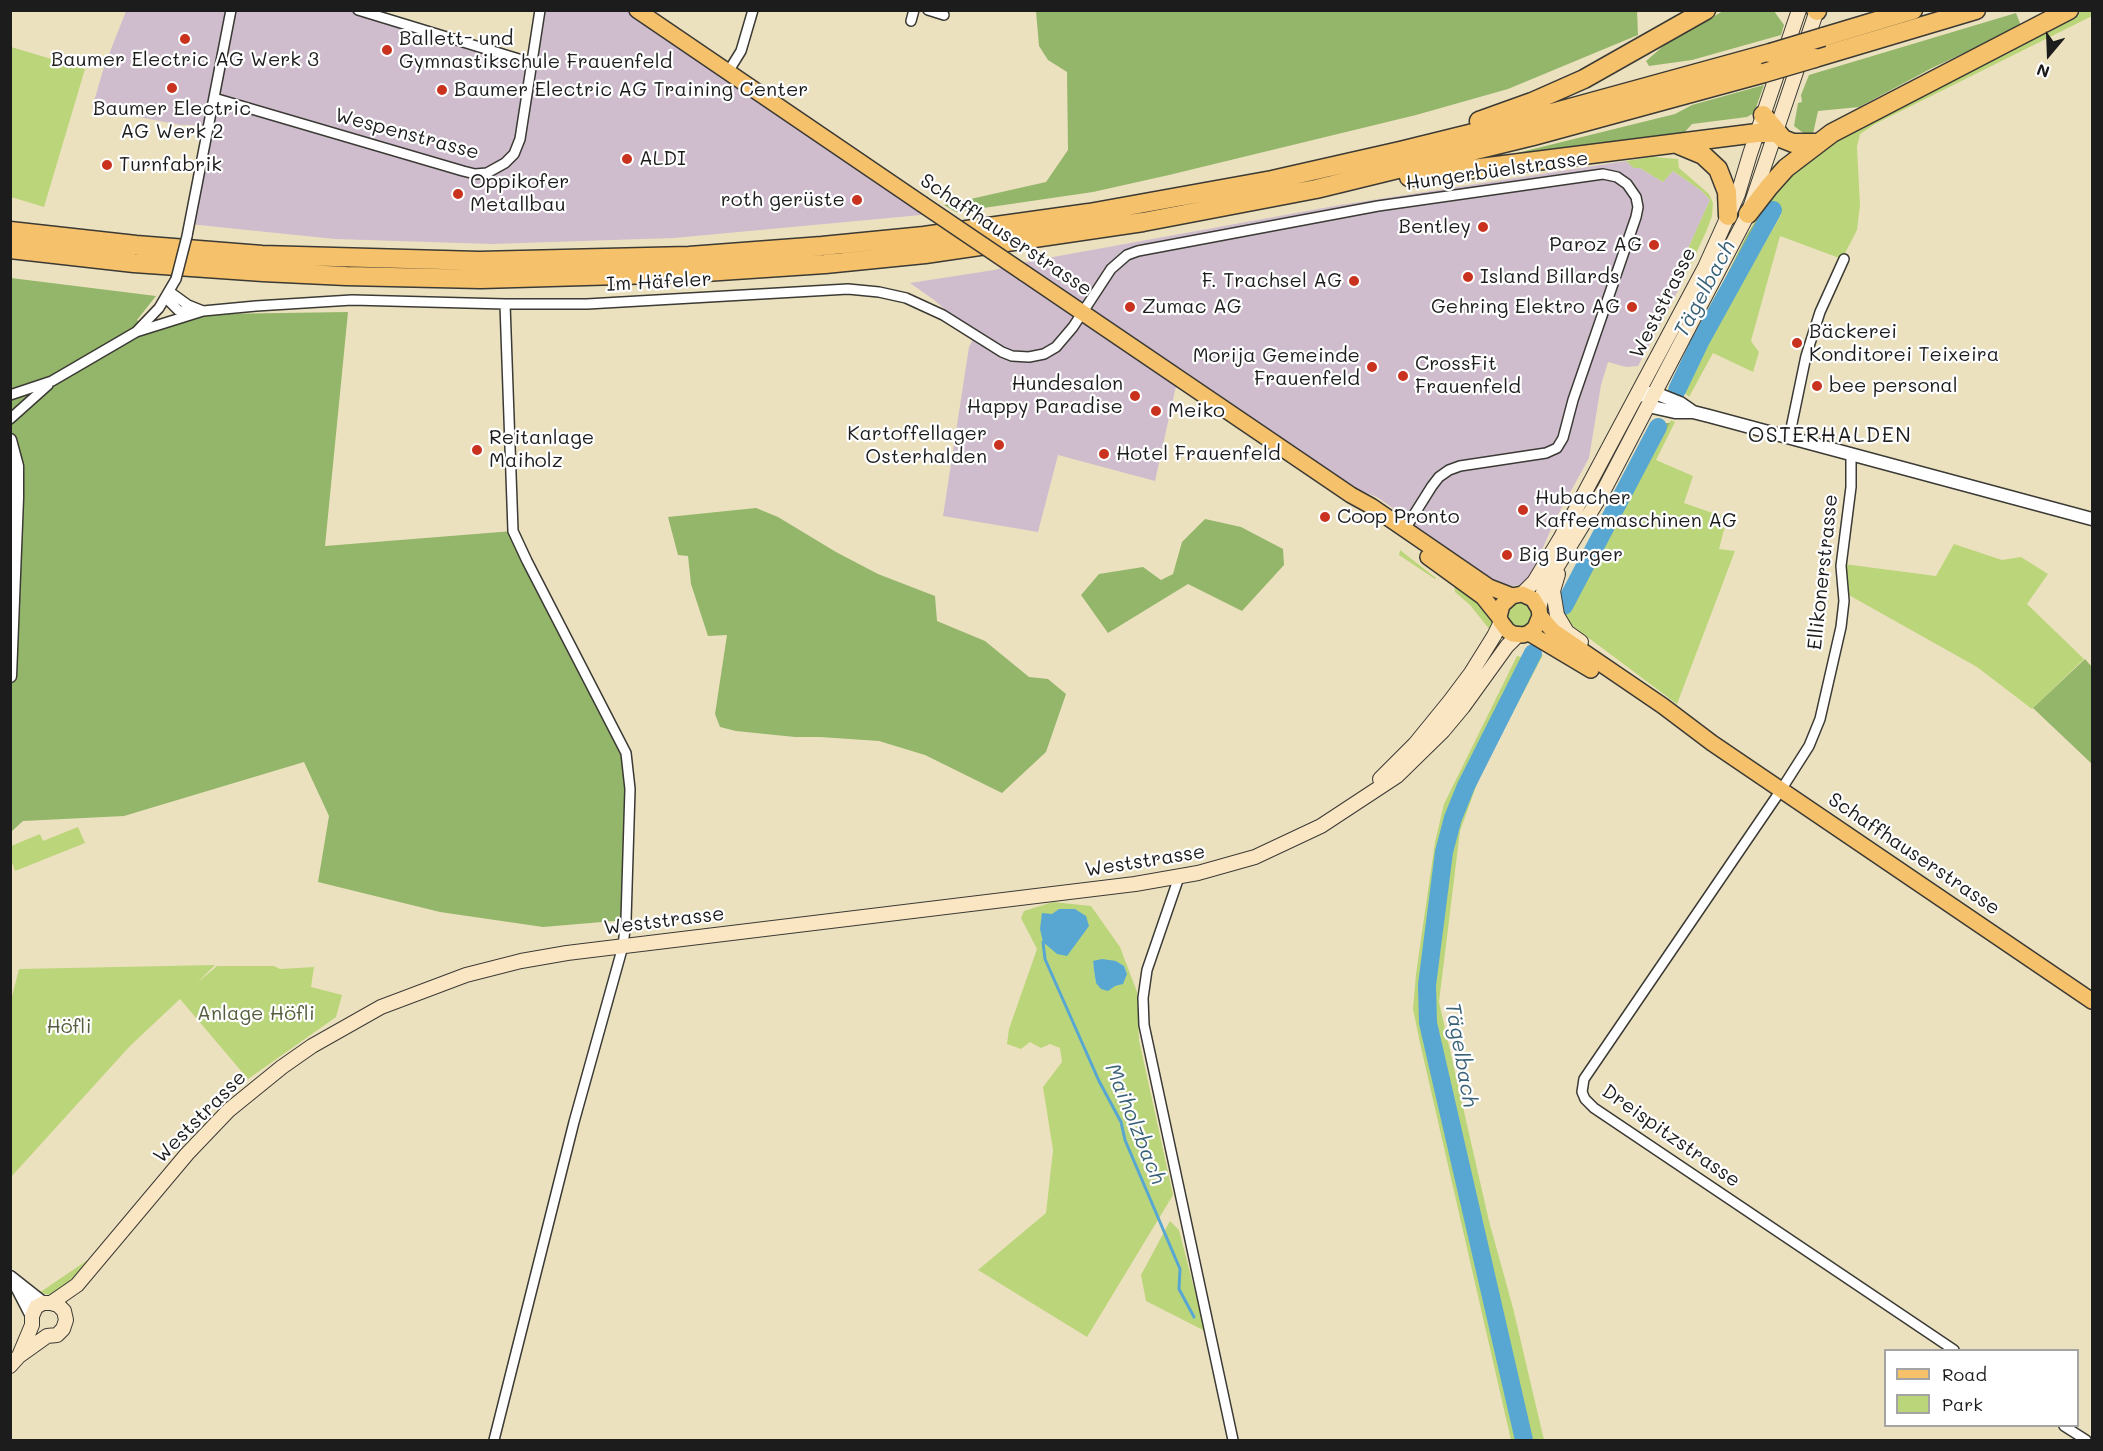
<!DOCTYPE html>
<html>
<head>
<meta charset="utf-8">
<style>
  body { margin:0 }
  #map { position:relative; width:2103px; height:1451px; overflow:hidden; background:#ece1bf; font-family:Mali,sans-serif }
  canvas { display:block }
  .frame { position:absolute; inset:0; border:12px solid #1c1c1c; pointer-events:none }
  .legend { position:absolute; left:1884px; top:1349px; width:195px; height:78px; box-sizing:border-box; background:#fff; border:2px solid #a4a4a4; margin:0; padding:8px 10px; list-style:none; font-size:18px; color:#1c1c1c }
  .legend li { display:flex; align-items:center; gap:12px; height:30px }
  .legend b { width:30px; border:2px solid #a4a4a4 }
  .north { position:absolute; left:2019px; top:24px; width:60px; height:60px; -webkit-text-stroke:4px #fff; paint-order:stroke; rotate:199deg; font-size:16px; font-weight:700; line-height:24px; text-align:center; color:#1c1c1c }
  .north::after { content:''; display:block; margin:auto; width:21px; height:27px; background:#1c1c1c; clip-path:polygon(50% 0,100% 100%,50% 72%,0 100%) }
</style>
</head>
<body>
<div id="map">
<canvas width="2103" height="1451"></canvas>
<div class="frame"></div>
<ul class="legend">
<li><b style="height:8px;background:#f6c16b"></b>Road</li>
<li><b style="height:16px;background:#bbd57a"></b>Park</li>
</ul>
<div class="north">N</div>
</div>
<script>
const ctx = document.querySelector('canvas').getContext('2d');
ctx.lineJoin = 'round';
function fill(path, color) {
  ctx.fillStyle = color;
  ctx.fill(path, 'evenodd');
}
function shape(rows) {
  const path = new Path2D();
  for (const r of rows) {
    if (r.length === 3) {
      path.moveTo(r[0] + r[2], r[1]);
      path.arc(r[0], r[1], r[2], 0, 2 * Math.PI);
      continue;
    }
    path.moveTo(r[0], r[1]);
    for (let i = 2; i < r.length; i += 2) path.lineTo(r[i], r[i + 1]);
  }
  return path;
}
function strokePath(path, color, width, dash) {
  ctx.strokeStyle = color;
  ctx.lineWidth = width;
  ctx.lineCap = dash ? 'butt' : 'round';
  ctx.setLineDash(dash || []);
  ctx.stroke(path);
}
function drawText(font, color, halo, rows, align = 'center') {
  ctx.font = font + ' Mali,sans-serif';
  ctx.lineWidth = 4.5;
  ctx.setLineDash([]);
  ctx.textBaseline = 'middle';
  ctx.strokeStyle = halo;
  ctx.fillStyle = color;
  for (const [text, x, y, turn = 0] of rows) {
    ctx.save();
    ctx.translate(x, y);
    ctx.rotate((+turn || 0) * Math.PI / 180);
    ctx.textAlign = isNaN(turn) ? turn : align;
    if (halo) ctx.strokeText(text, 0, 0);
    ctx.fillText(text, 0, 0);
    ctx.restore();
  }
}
fill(shape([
  [126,11,358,11,531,63,540,11,637,11,922,204,921,215,674,238,492,244,335,239,189,224,208,125,180,125,92,108,104,67],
  [1626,161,1634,168,1640,168,1663,182,1673,171,1702,191,1710,200,1676,275,1682,283,1638,366,1626,367,1608,362,1601,385,1589,458,1554,522,1531,576,1520,585,1513,586,1504,584,1488,577,1419,530,1406,517,1377,497,1356,489,1180,368,1155,481,1058,455,1038,532,943,516,969,347,975,335,934,300,910,283,994,270,1031,261,1340,205]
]), '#cfbdce');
fill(shape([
  [2083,11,2092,11,2092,16,1875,124,1860,134,1857,147,1860,205,1857,230,1842,259,1780,236,1751,341,1759,352,1753,372,1713,353,1689,397,1685,393,1706,345,1781,215,1762,205,1786,177,1846,131],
  [11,47,85,69,44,207,11,197],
  [1652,157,1678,159,1679,168,1709,194,1713,203,1712,216,1706,232,1682,283,1676,275,1710,200,1702,191,1673,171,1663,182,1640,168,1634,168,1626,161],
  [1671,420,1675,422,1656,460,1693,476,1684,503,1727,518,1719,549,1735,551,1677,704,1574,627,1566,619,1565,611],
  [1954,544,2002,560,2021,557,2048,574,2027,604,2084,659,2032,709,1977,667,1847,594,1844,564,1936,576],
  [1400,550,1436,578,1435,579,1399,555],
  [1454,582,1478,599,1492,615,1494,625,1490,630,1470,605,1455,592],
  [1519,615,13],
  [1531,651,1543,655,1481,773,1460,831,1439,1002,1489,1221,1513,1308,1544,1440,1511,1440,1420,1043,1413,1009,1416,974,1435,842,1444,804,1517,656,1521,657,1525,653],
  [78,827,85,843,15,871,11,860,11,846,40,834,43,841],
  [1053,902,1091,906,1120,947,1137,992,1139,1040,1173,1195,1087,1337,978,1270,1046,1213,1053,1150,1043,1087,1062,1062,1060,1048,1050,1044,1041,1048,1030,1042,1021,1049,1007,1044,1009,1029,1037,949,1021,918,1024,911],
  [1116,961,1124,966,1127,974,1096,983,1093,962],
  [215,965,197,983,217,966,274,966,280,969,314,967,311,987,342,995,336,1017,248,1079,180,999,130,1046,11,1177,10,1004,19,969],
  [1170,1221,1179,1230,1205,1331,1146,1301,1141,1275],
  [92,1257,62,1289,52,1295,39,1293]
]), '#bbd57a');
fill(shape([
  [1725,10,1774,11,1784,25,1781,35,1692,60,1649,66,1646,61,1668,42],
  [1036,11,1637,10,1638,35,1508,89,1416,115,1169,175,1093,192,956,212,944,205,1046,182,1068,150,1067,72,1048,60,1039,46],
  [2016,13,2021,26,1932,68,1859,107,1818,111,1813,134,1806,135,1794,126,1798,103,1802,102,1801,95,1809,75],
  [1764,85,1754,113,1747,117,1692,124,1683,134,1505,156,1675,114,1692,105],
  [1764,207,1780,216,1706,345,1684,392,1674,385,1686,357,1747,235],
  [11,278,156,296,137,320,149,332,182,320,214,314,348,312,325,546,513,531,626,753,626,920,543,927,440,912,318,882,329,816,304,762,124,816,23,821,11,832],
  [1653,423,1670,423,1570,602,1562,595,1586,553,1649,427],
  [756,508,778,517,836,552,878,574,935,596,937,621,985,641,1029,677,1048,679,1066,694,1046,752,1002,793,925,755,879,741,820,737,795,737,736,731,720,727,715,714,727,635,708,636,691,584,688,556,678,555,668,517],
  [1205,519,1241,527,1283,549,1284,565,1242,611,1188,584,1108,633,1081,595,1099,574,1143,567,1161,580,1173,574,1182,542],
  [2085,659,2092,667,2092,764,2033,708]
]), '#94b66a');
fill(shape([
  [1059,909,1075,909,1086,916,1089,926,1067,956,1057,954,1043,942,1040,929,1042,913,1052,914],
  [1102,959,1116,961,1124,966,1127,974,1123,984,1115,986,1108,991,1101,989,1096,983,1094,970,1093,961]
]), '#58a7d2');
strokePath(shape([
  [1043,942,1045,959,1099,1081,1121,1122,1125,1140,1180,1269,1179,1289,1194,1317]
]), '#58a7d2', 3);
strokePath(shape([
  [1677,390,1700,342,1773,210],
  [1564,606,1658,427],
  [1524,1440,1428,1023,1427,985,1444,852,1453,818,1466,786,1533,653]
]), '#58a7d2', 18);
const minor = shape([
  [358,10,532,63],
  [928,10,944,15],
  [911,21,914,10],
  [728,72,741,51,753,10],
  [214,98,463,171,475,174,487,173,505,163,514,154,520,139,540,10],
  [187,236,231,10],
  [170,292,188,305,203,311],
  [166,298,178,310,190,314],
  [136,332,203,311,256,306,352,300,505,304,587,304,848,289,879,292,906,298,943,315,1002,352,1012,356,1029,357,1044,354,1056,347,1073,327,1111,269,1127,255,1138,251,1378,206,1603,174,1617,177,1627,184,1636,197,1638,207,1636,217,1573,400,1563,438,1557,448,1546,453,1460,466,1449,470,1439,477,1432,486,1405,529],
  [10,395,52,381,136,332,159,308,176,279],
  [10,419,48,385],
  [1789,438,1806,356,1820,312,1844,259],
  [1851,454,1851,487,1841,566,1844,601,1841,627,1820,719,1809,746,1781,790,1584,1079,1582,1092,1585,1099,1594,1108,1954,1350],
  [1179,877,1147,970,1143,998,1144,1025,1233,1440],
  [2064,1426,2086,1440],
  [494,1440,574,1122,623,946,626,920,630,789,626,753,527,561,513,531,505,304]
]);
const tertiary = shape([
  [1636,397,1647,393,1655,393,1680,403,1693,412,1709,416,2092,519],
  [1648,406,1675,412,1692,412],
  [10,440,17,466,17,498,10,676],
  [10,1277,43,1303],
  [16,1285,32,1316]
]);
const secondary = shape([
  [1558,574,1553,591,1557,615,1567,632,1581,642],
  [1522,594,1534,582,1561,537,1705,267,1738,194,1750,154,1799,10],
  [1539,609,1544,588,1604,490,1748,214,1817,10],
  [1380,779,1415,744,1450,701,1471,673,1494,636,1501,622],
  [19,1356,32,1325,32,1316,36,1307,43,1303,51,1303,77,1285,187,1154,229,1110,282,1067,312,1046,381,1007,466,975,521,961,567,953,1135,884,1198,873,1255,857,1321,826,1397,776,1443,731,1463,707,1507,646,1518,635],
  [10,1366,19,1356,47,1336,57,1335,63,1329,66,1320,64,1311,58,1305,51,1303]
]);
const primary = shape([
  [637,10,922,204],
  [1024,273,1351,495,1371,506,1489,587,1512,596,1522,594,1533,599,1539,609,1540,616,1535,628,1529,633,1523,635,1513,634,1508,631,1501,622,1499,617,1502,605,1512,596],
  [1428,557,1483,597,1499,617],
  [1540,616,1553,631,1663,706,1712,743,2092,1001],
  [1529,633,1591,670]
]);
const motorway = shape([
  [1816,10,1817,11],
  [1823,37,1913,10],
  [1815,58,1976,10],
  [1763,115,1783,139,1793,143,1817,143],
  [1479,121,1532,102,1584,79,1706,10],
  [1679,145,1703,155,1718,169,1727,192,1728,216],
  [1409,177,1757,133,1776,133],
  [1748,214,1769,187,1786,168,1832,133,2069,10],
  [10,231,136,245,262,255,479,261,689,256,822,246,924,236,1089,213,1272,180,1400,151,1530,119,1770,53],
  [10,249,134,263,263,272,346,276,481,279,690,273,825,264,925,254,1143,222,1316,189,1533,136,1764,73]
]);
strokePath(minor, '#3b3a34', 12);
strokePath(tertiary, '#3b3a34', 15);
strokePath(secondary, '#3b3a34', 16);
strokePath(primary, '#3b3a34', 18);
strokePath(motorway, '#3b3a34', 21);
strokePath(minor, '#fff', 9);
strokePath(tertiary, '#fff', 12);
strokePath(secondary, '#fbe6c4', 14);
strokePath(primary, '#f6c16b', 15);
strokePath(motorway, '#f6c16b', 18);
const minorBridge = shape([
  [176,279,187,236]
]);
const primaryBridge = shape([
  [922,204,1024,273]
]);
const motorwayBridge = shape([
  [1770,53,1823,37],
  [1764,73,1815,58]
]);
strokePath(minorBridge, '#3b3a34', 12, []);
strokePath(primaryBridge, '#3b3a34', 18, []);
strokePath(motorwayBridge, '#3b3a34', 21, []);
strokePath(minorBridge, '#fff', 9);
strokePath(primaryBridge, '#f6c16b', 15);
strokePath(motorwayBridge, '#f6c16b', 18);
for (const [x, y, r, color] of [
  [185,39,6,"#c8321e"],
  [387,50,6,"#c8321e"],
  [172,88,6,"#c8321e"],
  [442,90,6,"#c8321e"],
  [627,159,6,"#c8321e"],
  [107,165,6,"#c8321e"],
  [458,194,6,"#c8321e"],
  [857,200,6,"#c8321e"],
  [1483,227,6,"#c8321e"],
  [1654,245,6,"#c8321e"],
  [1468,277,6,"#c8321e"],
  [1354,281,6,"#c8321e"],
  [1130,307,6,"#c8321e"],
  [1632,307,6,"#c8321e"],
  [1797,343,6,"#c8321e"],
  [1372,367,6,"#c8321e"],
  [1403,376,6,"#c8321e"],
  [1817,386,6,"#c8321e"],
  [1135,396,6,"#c8321e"],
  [1156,411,6,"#c8321e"],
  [999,445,6,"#c8321e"],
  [477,450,6,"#c8321e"],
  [1104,454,6,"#c8321e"],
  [1523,510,6,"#c8321e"],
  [1325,517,6,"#c8321e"],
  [1507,555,6,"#c8321e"]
]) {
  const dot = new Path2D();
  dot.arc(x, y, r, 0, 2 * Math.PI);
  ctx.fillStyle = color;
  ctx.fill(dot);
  strokePath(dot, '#fff', 2);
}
drawText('20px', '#1c1c1c', '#fff', [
  ["Ballett- und",399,39],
  ["Gymnastikschule Frauenfeld",399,62],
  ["Baumer Electric AG Werk 3",185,60,"center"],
  ["Baumer Electric AG Training Center",454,90],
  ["Baumer Electric",172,109,"center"],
  ["AG Werk 2",172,132,"center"],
  ["ALDI",639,159],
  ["Turnfabrik",119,165],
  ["Oppikofer",470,182],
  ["Metallbau",470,205],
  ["roth gerüste",845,200,"right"],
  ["Bentley",1471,227,"right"],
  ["Paroz AG",1642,245,"right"],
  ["Island Billards",1480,277],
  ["F. Trachsel AG",1342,281,"right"],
  ["Zumac AG",1142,307],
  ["Gehring Elektro AG",1620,307,"right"],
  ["Bäckerei",1809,332],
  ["Konditorei Teixeira",1809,355],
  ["Morija Gemeinde",1360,356,"right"],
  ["Frauenfeld",1360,379,"right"],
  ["CrossFit",1415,364],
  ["Frauenfeld",1415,387],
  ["Hundesalon",1123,384,"right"],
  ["Happy Paradise",1123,407,"right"],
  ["bee personal",1829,386],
  ["Meiko",1168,411],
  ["Kartoffellager",987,434,"right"],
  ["Osterhalden",987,457,"right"],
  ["Reitanlage",489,438],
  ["Maiholz",489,461],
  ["Hotel Frauenfeld",1116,454],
  ["Hubacher",1535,498],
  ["Kaffeemaschinen AG",1535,521],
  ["Coop Pronto",1337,517],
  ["Big Burger",1519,555]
], 'left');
drawText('20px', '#1c1c1c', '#fff', [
  ["Wespenstrasse",407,134,15],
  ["Hungerbüelstrasse",1497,171,-8],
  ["Schaffhauserstrasse",1006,235,34],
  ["Im Häfeler",659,282,-3],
  ["Weststrasse",1663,303,-63],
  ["Ellikonerstrasse",1823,572,-84],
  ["Schaffhauserstrasse",1914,854,34],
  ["Weststrasse",1145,861,-9],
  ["Weststrasse",664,921,-7],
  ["Weststrasse",200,1117,-45],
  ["Dreispitzstrasse",1671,1136,35]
]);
drawText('20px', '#545d3d', '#fff', [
  ["Anlage Höfli",256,1014],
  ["Höfli",69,1027]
]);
drawText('italic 21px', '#3a6277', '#fff', [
  ["Tägelbach",1705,289,-62],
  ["Tägelbach",1461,1055,80],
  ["Maiholzbach",1135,1124,68]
]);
ctx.letterSpacing = '1.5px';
drawText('21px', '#1c1c1c', '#fff', [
  ["OSTERHALDEN",1830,436]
]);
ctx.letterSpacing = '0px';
</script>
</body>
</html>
